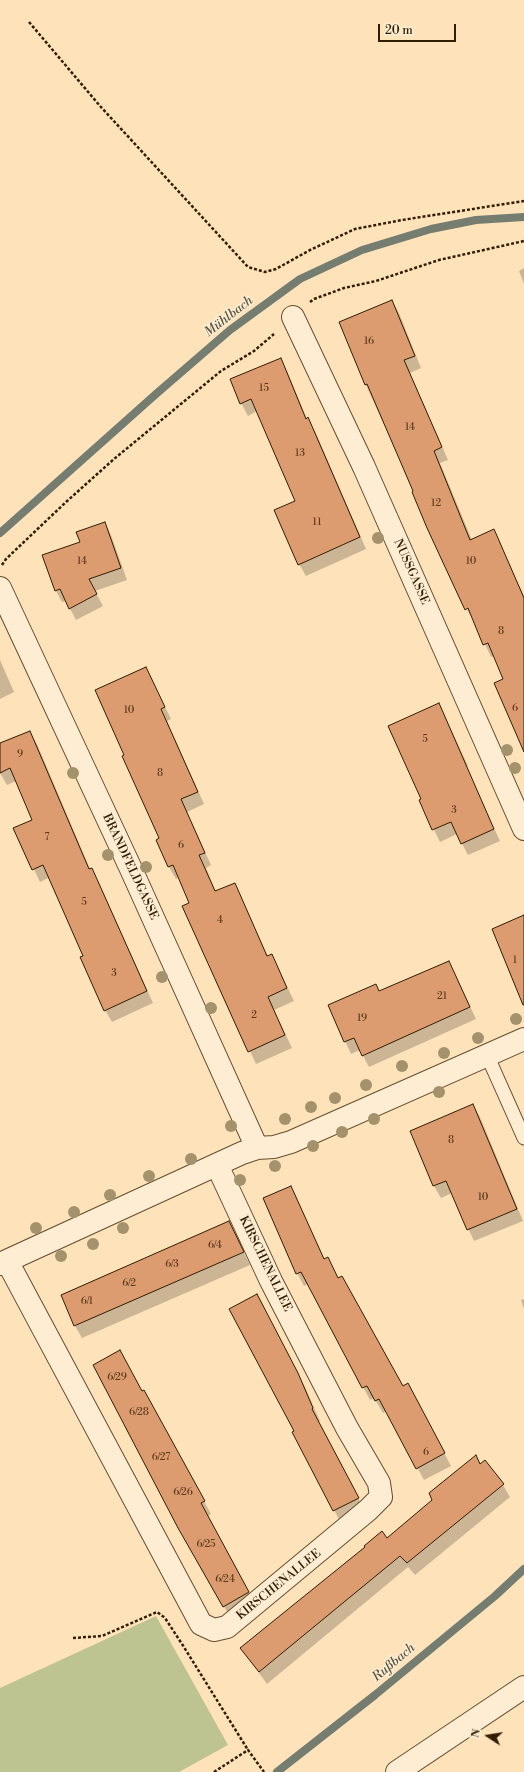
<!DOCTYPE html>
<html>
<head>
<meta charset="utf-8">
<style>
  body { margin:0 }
  #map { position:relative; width:524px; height:1772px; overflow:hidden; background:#fee3ba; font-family:"Libre Bodoni",serif }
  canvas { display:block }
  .north { position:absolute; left:468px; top:1716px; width:40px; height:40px; -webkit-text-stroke:3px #feedd2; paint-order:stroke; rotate:282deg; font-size:11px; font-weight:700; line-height:16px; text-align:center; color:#301d02 }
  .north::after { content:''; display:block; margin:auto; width:14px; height:18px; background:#301d02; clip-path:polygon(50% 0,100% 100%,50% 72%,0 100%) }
  .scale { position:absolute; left:378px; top:24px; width:78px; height:18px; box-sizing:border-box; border:2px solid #301d02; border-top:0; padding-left:5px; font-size:12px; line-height:14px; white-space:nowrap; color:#301d02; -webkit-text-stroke:3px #feedd2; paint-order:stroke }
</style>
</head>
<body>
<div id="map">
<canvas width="524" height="1772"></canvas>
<div class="north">N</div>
<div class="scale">20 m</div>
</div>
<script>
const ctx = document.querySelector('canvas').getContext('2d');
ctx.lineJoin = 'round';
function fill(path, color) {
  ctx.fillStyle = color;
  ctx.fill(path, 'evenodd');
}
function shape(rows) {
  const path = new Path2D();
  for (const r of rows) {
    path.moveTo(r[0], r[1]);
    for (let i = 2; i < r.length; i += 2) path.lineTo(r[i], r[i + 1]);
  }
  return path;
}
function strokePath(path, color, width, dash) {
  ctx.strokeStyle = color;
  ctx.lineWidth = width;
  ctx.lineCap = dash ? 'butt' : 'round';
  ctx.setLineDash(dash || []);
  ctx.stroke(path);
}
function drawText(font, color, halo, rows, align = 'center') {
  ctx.font = font + ' "Libre Bodoni",serif';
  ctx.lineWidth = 3;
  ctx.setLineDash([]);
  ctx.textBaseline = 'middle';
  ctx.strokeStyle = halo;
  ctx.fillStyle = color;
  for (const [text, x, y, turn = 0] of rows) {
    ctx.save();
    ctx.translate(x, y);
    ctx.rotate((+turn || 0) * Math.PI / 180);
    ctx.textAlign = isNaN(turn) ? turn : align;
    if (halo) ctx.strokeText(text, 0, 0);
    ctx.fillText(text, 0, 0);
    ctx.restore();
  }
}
fill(shape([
  [156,1616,228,1745,179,1772,0,1772,0,1688]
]), '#bec491');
fill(shape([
  [524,268,524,284,519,271],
  [392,301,399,313,421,368,410,373,448,460,440,463,472,540,493,530,524,596,524,746,504,680,495,656,491,657,474,621,467,610,473,607,414,491,366,385,340,323],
  [280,359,287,371,307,419,315,431,366,549,306,576,299,564,296,501,257,411,248,416,241,403],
  [105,523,111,535,127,580,95,591,103,606,76,620,66,601,62,602,56,591,81,543],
  [0,660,14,692,0,699],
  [146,668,171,719,167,721,204,804,187,812,211,865,206,868,216,892,235,884,268,957,272,955,294,1001,274,1010,292,1048,256,1064,183,906,190,903,179,877,176,879,169,867,158,840,160,839,125,756],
  [439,704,468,766,466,767,500,841,468,855,457,834,440,842,420,801,422,800],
  [30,732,37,744,90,869,98,881,153,1003,112,1022,105,1010,85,956,50,877,40,882,15,829,33,821,16,781,7,785,0,773,0,745],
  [449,962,476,1019,369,1067,360,1050,351,1054,329,1006,379,992],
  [473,1105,480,1117,523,1221,474,1241,452,1193,441,1198,434,1186,411,1132],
  [291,1187,325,1260,403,1387,415,1397,451,1466,424,1480,387,1411,383,1413,374,1398,370,1400,308,1284,304,1286,297,1273],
  [229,1222,250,1265,82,1338,75,1326],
  [524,1299,524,1309,521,1300],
  [263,1308,305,1387,320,1421,318,1422,365,1511,341,1523,293,1433,296,1431],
  [142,1392,151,1404,211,1514,208,1516,255,1605,231,1619,170,1510],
  [476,1456,481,1465,503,1485,510,1497,415,1575,408,1567,267,1684,241,1648,386,1540,433,1500]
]), '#0003');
strokePath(shape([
  [0,533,156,394,230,330,300,279,362,250,431,229,476,220,524,217],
  [277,1772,375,1695,495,1596,524,1569]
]), '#757c70', 8);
const building = shape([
  [392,300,415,356,404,360,442,447,434,451,470,540,494,529,524,598,524,752,494,683,503,679,488,643,483,645,468,608,465,610,427,528,412,492,413,491,367,384,365,385,339,322,392,300],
  [281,358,306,419,308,417,360,537,298,565,274,510,295,501,251,399,240,404,230,379,281,358],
  [105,522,121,568,89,579,97,594,69,609,60,589,55,591,42,555,80,542,76,532,105,522],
  [146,667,165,707,161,709,198,792,181,799,205,853,199,855,215,891,235,883,267,956,272,954,287,988,268,997,285,1035,248,1052,182,906,189,903,173,865,168,867,156,840,159,838,122,756,124,755,95,690,146,667],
  [439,703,494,829,461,844,451,822,432,830,419,800,421,799,388,726,439,703],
  [30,731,89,869,92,868,147,991,104,1011,80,957,83,956,43,865,32,870,13,828,32,820,10,768,0,773,0,743,30,731],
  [524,915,524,1005,523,1005,492,929,524,915],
  [449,961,470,1007,362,1056,354,1038,344,1042,328,1005,376,984,379,991,449,961],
  [473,1104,517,1209,467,1230,446,1181,433,1186,410,1131,473,1104],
  [291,1186,324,1259,328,1257,338,1278,342,1276,403,1386,408,1383,445,1453,416,1469,379,1399,375,1401,367,1386,362,1388,301,1272,296,1274,263,1198,291,1186],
  [229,1221,244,1252,74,1326,61,1295,229,1221],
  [257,1294,298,1373,313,1408,312,1409,359,1498,333,1511,292,1432,294,1431,229,1309,257,1294],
  [120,1350,142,1391,144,1390,205,1501,201,1503,249,1592,223,1607,178,1528,93,1365,120,1350],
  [476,1455,480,1464,485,1460,504,1484,407,1563,400,1556,259,1672,240,1648,365,1547,364,1546,382,1531,387,1538,432,1500,429,1493,476,1455]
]);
fill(building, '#dd9b70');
strokePath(building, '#301d02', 1);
const service = shape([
  [487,1055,524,1138]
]);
const minor = shape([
  [293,317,364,467,524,829],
  [0,588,131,869,257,1148],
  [7,1261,201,1624,214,1630,227,1627,368,1510,381,1497,379,1483,347,1428,271,1281,217,1165],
  [0,1264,242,1153,257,1148,274,1147,291,1142,524,1039],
  [397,1772,524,1687]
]);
strokePath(service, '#644e30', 15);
strokePath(minor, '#644e30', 24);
strokePath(shape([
  [29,22,100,106,248,267,265,272,276,269,310,250,355,229,402,220,524,201],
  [310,302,314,299,344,288,376,281,439,260,524,241],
  [2,565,6,559,66,502,114,459,221,371,254,351,274,334],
  [73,1638,102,1636,157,1612,165,1618,182,1644,248,1750],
  [214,1772,248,1750,264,1772]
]), '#301d02', 2.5, [3, 2]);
strokePath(service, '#feedd2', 13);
strokePath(minor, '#feedd2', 22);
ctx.fillStyle = '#a4926c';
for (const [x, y] of [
  [378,538],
  [507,750],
  [515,768],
  [73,773],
  [108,855],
  [146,867],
  [162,977],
  [211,1008],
  [516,1019],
  [478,1038],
  [444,1053],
  [402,1066],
  [366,1085],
  [439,1092],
  [335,1098],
  [311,1107],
  [285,1119],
  [374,1119],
  [231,1126],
  [342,1132],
  [313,1146],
  [191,1159],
  [275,1166],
  [149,1176],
  [240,1180],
  [110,1195],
  [74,1212],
  [36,1228],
  [123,1228],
  [93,1244],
  [61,1256]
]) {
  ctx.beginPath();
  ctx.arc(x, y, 6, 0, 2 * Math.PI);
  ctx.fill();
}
drawText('10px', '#5b3c1e', null, [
  ["16",369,342],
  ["15",264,389],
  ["14",410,428],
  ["13",300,454],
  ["12",436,504],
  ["11",317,523],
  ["14",82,562],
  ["10",471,562],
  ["8",501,632],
  ["6",515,709],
  ["10",129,711],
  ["5",425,740],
  ["9",20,755],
  ["8",160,774],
  ["3",454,811],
  ["7",47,838],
  ["6",181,846],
  ["5",84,903],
  ["4",220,921],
  ["1",515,961],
  ["3",114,974],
  ["21",442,997],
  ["2",254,1016],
  ["19",362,1019],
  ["8",451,1141],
  ["10",483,1198],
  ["6/4",215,1246],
  ["6/3",172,1265],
  ["6/2",129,1284],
  ["6/1",87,1302],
  ["6/29",117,1378],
  ["6/28",139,1413],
  ["6",426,1453],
  ["6/27",161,1458],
  ["6/26",183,1493],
  ["6/25",206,1545],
  ["6/24",225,1580]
]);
drawText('12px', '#301d02', '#feedd2', [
  ["NUSSGASSE",411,572,66],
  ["BRANDFELDGASSE",130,867,65],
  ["KIRSCHENALLEE",265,1264,64],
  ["KIRSCHENALLEE",279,1585,-39]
]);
drawText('italic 13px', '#585542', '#feedd2', [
  ["Mühlbach",229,317,-38],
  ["Rußbach",394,1663,-40]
]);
</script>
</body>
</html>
